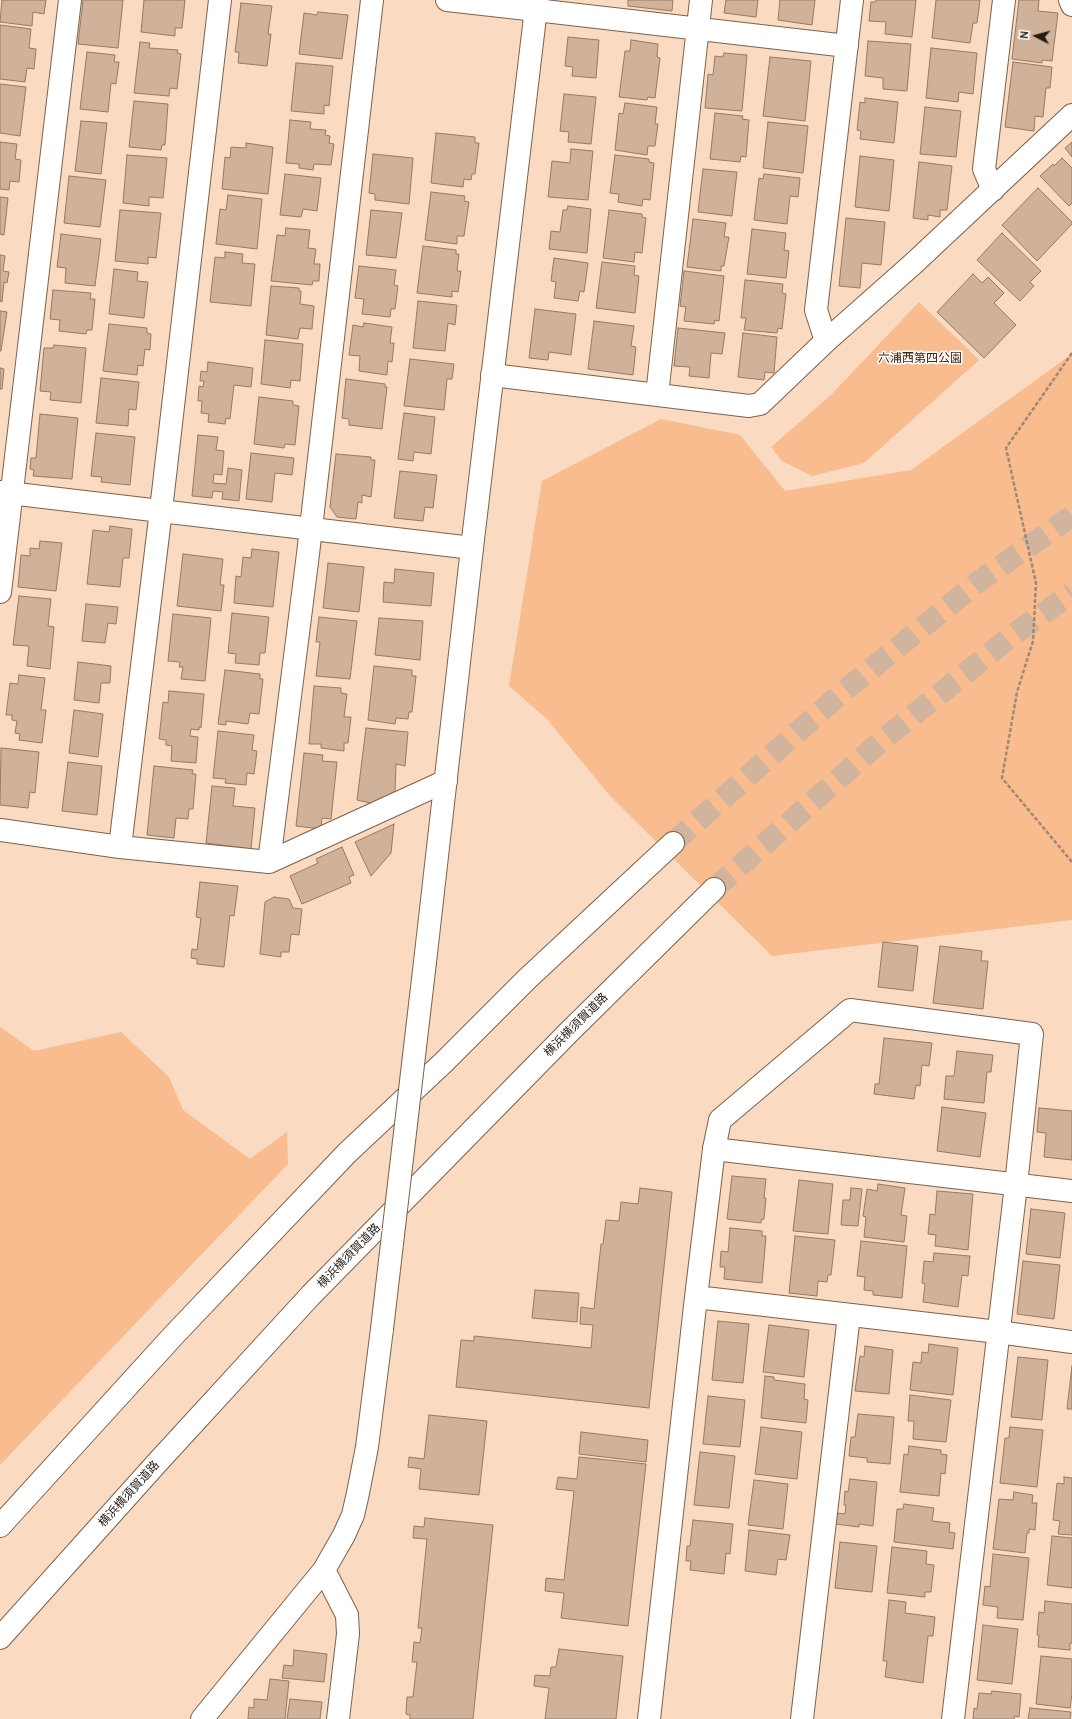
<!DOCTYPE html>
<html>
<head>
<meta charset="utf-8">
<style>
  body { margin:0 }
  #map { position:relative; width:1072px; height:1719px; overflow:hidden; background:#fadac1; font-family:Cabin,sans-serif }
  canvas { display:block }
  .north { position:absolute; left:1016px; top:16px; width:40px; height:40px; -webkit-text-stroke:3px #fff; paint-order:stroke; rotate:276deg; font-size:11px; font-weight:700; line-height:16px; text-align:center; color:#271c13 }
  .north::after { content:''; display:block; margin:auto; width:14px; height:18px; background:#271c13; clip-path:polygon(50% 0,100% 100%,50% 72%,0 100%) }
</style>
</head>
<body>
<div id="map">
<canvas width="1072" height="1719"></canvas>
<div class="north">N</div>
</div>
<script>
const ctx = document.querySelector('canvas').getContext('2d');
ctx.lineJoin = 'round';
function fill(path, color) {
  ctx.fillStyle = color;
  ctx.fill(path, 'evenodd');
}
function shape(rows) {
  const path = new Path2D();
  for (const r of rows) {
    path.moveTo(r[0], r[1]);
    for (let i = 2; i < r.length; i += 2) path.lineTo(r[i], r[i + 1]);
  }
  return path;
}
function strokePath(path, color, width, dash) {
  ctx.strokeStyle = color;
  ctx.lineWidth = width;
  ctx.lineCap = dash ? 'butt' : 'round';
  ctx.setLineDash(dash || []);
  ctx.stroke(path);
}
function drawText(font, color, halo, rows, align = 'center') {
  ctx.font = font + ' Cabin,"Noto Sans JP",sans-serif';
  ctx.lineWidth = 3;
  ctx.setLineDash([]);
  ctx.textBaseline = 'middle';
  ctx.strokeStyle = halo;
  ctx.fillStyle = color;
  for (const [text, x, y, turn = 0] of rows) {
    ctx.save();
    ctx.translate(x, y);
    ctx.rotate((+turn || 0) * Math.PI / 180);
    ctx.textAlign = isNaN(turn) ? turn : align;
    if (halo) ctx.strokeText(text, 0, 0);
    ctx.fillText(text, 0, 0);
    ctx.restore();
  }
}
fill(shape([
  [919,302,979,360,864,463,812,476,782,461,771,447,831,395],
  [1072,354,1072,920,772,956,610,796,547,719,509,686,542,481,661,419,740,435,785,491,911,470],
  [0,1027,34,1051,121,1032,169,1077,183,1110,250,1159,287,1132,288,1164,0,1465]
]), '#f8bc8e');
const building = shape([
  [2,0,46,0,44,14,33,12,32,26,0,22,2,0],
  [83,0,123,0,118,48,78,44,83,0],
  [144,0,185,0,182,28,175,28,175,36,141,32,144,0],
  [628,0,673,0,672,11,628,6,628,0],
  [726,0,758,0,756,17,724,13,726,0],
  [780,0,815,0,812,25,778,20,780,0],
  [876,0,916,0,912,37,885,34,886,22,869,21,871,2,875,2,876,0],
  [936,0,980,0,977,23,973,23,970,43,932,38,936,0],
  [1019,0,1039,0,1038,11,1058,13,1052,61,1042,60,1042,63,1012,59,1019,0],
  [241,3,272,6,268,34,271,34,267,66,238,63,239,52,235,52,241,3],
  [318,12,348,15,342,59,299,54,304,13,317,15,318,12],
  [0,25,31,29,29,48,36,49,34,69,27,68,25,82,0,79,0,25],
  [568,37,599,40,596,78,572,76,573,67,565,66,568,37],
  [631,40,658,44,657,57,660,58,655,98,648,97,647,100,619,97,625,51,630,51,631,40],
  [868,41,911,44,907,91,883,89,883,78,865,76,868,41],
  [140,42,150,43,149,48,178,50,177,53,181,54,177,89,170,88,169,96,134,93,140,42],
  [931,48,977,53,973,94,959,92,958,102,926,98,931,48],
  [87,52,115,55,114,62,119,62,116,84,111,83,108,112,80,109,87,52],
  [724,53,747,55,742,111,705,108,708,74,713,75,715,56,723,57,724,53],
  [770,57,811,61,805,121,763,116,770,57],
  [1013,62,1052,67,1050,88,1046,88,1043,117,1035,116,1034,131,1005,127,1013,62],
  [296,63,333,66,329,106,324,105,324,114,291,111,296,63],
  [0,84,26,87,20,136,0,133,0,84],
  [564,94,596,97,591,144,568,142,569,132,560,131,564,94],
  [865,98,898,102,894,143,860,139,861,131,857,130,860,102,865,103,865,98],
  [134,101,168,104,165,145,162,145,161,150,129,147,134,101],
  [625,103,657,107,655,124,658,124,655,146,648,146,647,155,615,150,619,113,623,114,625,103],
  [925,107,961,111,956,157,920,154,925,107],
  [715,113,743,116,742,119,749,120,746,157,741,156,740,162,710,159,715,113],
  [290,120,311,122,310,129,326,130,325,135,330,136,329,143,334,144,331,165,314,164,313,170,299,168,299,164,286,163,290,120],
  [81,121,107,123,101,174,75,171,81,121],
  [768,122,808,126,803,173,763,168,768,122],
  [436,133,475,137,475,143,479,143,475,174,472,174,471,180,464,179,463,187,431,183,436,133],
  [0,142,17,144,15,159,21,160,19,182,10,181,9,190,0,189,0,142],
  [1072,142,1072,157,1065,148,1072,142],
  [246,143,273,147,268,194,222,189,225,157,230,158,231,147,246,148,246,143],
  [571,149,593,151,588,200,548,197,552,161,570,163,571,149],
  [373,154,413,158,409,204,375,200,375,194,369,193,373,154],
  [127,155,167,158,163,198,149,197,149,206,123,203,127,155],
  [615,155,649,159,649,162,654,163,650,200,643,199,642,206,618,202,619,194,610,193,615,155],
  [860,156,894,160,889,211,855,207,860,156],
  [1062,158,1072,168,1072,203,1069,206,1040,176,1053,164,1054,166,1062,158],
  [919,162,952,166,947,210,940,210,940,217,928,215,928,220,913,218,919,162],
  [703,169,737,172,732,216,698,212,703,169],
  [285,174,321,178,317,211,303,209,301,217,280,215,285,174],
  [764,174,800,178,798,197,790,196,787,224,754,220,759,178,763,179,764,174],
  [69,176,106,180,100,227,64,223,69,176],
  [1038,188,1072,222,1072,224,1037,261,1002,225,1038,188],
  [431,192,465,196,464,201,469,202,464,236,457,236,457,244,425,240,431,192],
  [228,195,262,199,257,249,216,244,220,209,226,210,228,195],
  [0,197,8,198,4,235,0,234,0,197],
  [568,206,591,209,587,253,549,249,551,231,560,232,563,210,567,210,568,206],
  [120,210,161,213,156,258,148,257,148,264,115,261,120,210],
  [371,210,402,213,396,258,366,255,371,210],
  [609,210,642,214,642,217,646,218,642,253,635,252,634,262,603,258,609,210],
  [846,218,885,222,881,265,862,263,860,288,839,286,846,218],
  [693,219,726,223,724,237,729,237,724,266,721,266,721,271,687,267,693,219],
  [286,228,310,230,308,248,316,249,314,264,320,264,319,281,313,281,312,285,271,281,277,235,285,236,286,228],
  [752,229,786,233,784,250,789,251,786,278,747,274,752,229],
  [1002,233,1041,271,1030,282,1034,286,1020,301,977,260,1002,233],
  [61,234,101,239,95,286,65,283,66,268,57,267,61,234],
  [423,246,456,250,456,254,459,254,457,271,461,271,458,292,452,291,452,297,417,293,423,246],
  [225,252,243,254,242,263,255,264,251,306,210,302,215,257,225,258,225,252],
  [0,255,5,256,3,271,9,272,7,283,4,282,2,302,0,301,0,255],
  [554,258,588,263,584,292,580,291,578,301,554,298,556,282,551,281,554,258],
  [602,262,635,266,634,275,639,276,635,313,596,308,602,262],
  [359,266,396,270,394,285,398,286,395,309,391,309,390,317,362,314,364,299,355,298,359,266],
  [114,269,138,272,137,281,148,282,144,318,109,314,114,269],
  [684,271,724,276,719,321,715,320,714,324,684,321,686,307,680,306,684,271],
  [973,274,982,283,988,277,1004,293,994,303,1016,325,984,358,937,312,973,274],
  [745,280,783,284,782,293,786,294,782,329,778,328,777,333,744,330,746,318,741,318,745,280],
  [271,286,299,288,299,291,301,291,300,304,314,306,312,329,300,328,298,339,266,335,271,286],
  [53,290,91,293,90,299,95,299,92,330,87,330,86,334,59,331,60,320,50,319,53,290],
  [418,301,457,305,455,325,448,323,445,351,413,348,418,301],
  [535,309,576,314,571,355,549,352,548,360,529,358,535,309],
  [0,311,7,312,1,351,0,351,0,311],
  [594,321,634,326,631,346,636,347,633,375,588,369,594,321],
  [364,323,392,327,390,343,394,343,392,362,388,361,387,375,359,371,360,356,349,355,353,325,363,327,364,323],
  [109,324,147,328,147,333,151,334,150,350,145,349,143,366,138,365,137,375,103,371,109,324],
  [678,328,725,333,722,354,711,353,709,378,689,376,690,367,674,366,678,328],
  [743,333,777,337,774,373,765,372,764,380,738,377,743,333],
  [265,340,303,344,300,381,291,380,290,388,261,384,265,340],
  [54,345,86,348,81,403,50,400,51,392,40,391,44,348,53,348,54,345],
  [410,359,454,364,452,379,447,379,444,410,404,406,410,359],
  [208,362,253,368,251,387,234,385,230,419,226,418,225,424,208,422,209,414,201,413,202,401,198,401,199,386,203,387,204,381,200,381,201,371,207,372,208,362],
  [0,368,4,369,2,389,0,389,0,368],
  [101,378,139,382,136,410,129,409,128,426,96,423,101,378],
  [346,379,385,384,385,387,387,387,382,429,349,425,349,419,342,418,346,379],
  [259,397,293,401,293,405,299,406,295,445,285,444,284,448,254,444,259,397],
  [404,413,435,417,431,454,414,452,413,461,398,459,404,413],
  [40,414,78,418,72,479,33,476,34,470,30,469,31,458,36,458,40,414],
  [96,433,135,437,130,485,101,482,102,477,91,476,96,433],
  [198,435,218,437,216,450,224,451,222,475,214,474,213,483,226,484,228,468,242,470,239,501,222,499,223,492,213,491,212,498,192,496,198,435],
  [251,453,294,458,292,475,275,473,272,502,246,499,251,453],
  [336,454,371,457,371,460,375,460,371,497,362,495,362,503,358,502,356,519,337,517,330,507,336,454],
  [400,471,437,475,433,508,425,507,423,521,394,518,400,471],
  [110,526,132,529,129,558,123,558,120,587,87,584,93,530,109,532,110,526],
  [40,541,62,543,56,591,18,587,21,555,30,556,30,548,39,549,40,541],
  [252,549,279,552,273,607,234,603,236,576,241,577,243,557,251,558,252,549],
  [183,554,223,559,220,585,224,585,221,611,177,606,183,554],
  [328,563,364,567,359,612,323,608,328,563],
  [395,569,434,573,431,606,383,602,384,582,394,583,395,569],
  [19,596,51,599,48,626,54,627,50,669,27,666,29,646,13,645,19,596],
  [86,604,118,607,116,624,108,623,105,643,82,641,86,604],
  [232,613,269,617,265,653,260,653,259,665,235,663,236,654,228,653,232,613],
  [173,614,211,618,205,681,181,679,183,667,179,667,180,662,168,661,173,614],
  [319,617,357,621,350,679,316,676,320,642,316,642,319,617],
  [379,618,423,621,420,660,375,655,379,618],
  [78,662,111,666,110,683,101,683,99,703,74,700,78,662],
  [374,666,412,670,412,676,416,676,412,712,409,712,408,719,396,718,395,724,368,720,374,666],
  [225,670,260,674,260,679,263,679,259,714,250,713,248,724,226,721,226,725,218,724,225,670],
  [19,675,45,678,41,710,46,710,42,743,19,740,20,734,15,733,17,721,12,720,12,715,6,715,10,683,18,684,19,675],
  [314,686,341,688,341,693,347,694,344,717,351,717,348,743,344,743,344,751,321,748,321,744,309,744,314,686],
  [169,691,204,694,201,728,199,727,199,730,191,729,190,736,198,737,196,763,171,761,172,746,166,745,166,740,159,739,163,702,168,703,169,691],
  [74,710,103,714,98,757,69,753,74,710],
  [366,728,408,732,405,766,396,764,395,791,375,804,357,800,366,728],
  [218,731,254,735,252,750,257,751,254,774,247,773,246,785,225,783,226,779,213,778,218,731],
  [1,748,39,752,35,793,30,792,28,808,0,805,1,748],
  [304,753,323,755,322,761,337,762,331,819,322,818,321,829,296,826,304,753],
  [68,762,102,766,97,815,62,811,68,762],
  [154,766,193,770,192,774,196,774,193,809,189,809,188,819,176,818,174,838,147,835,154,766],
  [212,786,235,788,233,806,255,808,251,849,206,843,212,786],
  [394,824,391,853,371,876,355,842,394,824],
  [342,847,354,875,349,877,351,883,302,904,290,876,318,863,316,859,342,847],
  [200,882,238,886,234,916,230,915,224,967,197,964,197,959,191,958,192,949,197,950,201,918,196,917,200,882],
  [274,897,289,899,293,908,302,909,299,935,291,934,289,952,281,952,281,957,260,954,265,902,274,897],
  [883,942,918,946,913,991,878,987,883,942],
  [940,946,982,951,981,961,988,961,983,1009,933,1003,940,946],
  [884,1038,932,1043,929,1066,922,1065,920,1086,916,1085,914,1099,874,1094,875,1084,879,1084,884,1038],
  [957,1051,993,1055,991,1072,987,1072,984,1103,944,1099,946,1076,954,1076,957,1051],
  [942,1107,986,1113,980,1157,937,1151,942,1107],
  [1039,1108,1072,1111,1072,1160,1044,1157,1046,1133,1037,1132,1039,1108],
  [732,1176,766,1179,764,1198,766,1198,764,1219,761,1220,761,1223,727,1219,732,1176],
  [799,1180,833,1184,828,1234,793,1231,799,1180],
  [878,1184,905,1188,901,1215,907,1216,904,1242,864,1237,866,1217,863,1216,867,1189,877,1191,878,1184],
  [640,1188,672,1192,649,1408,456,1387,461,1340,474,1341,474,1336,591,1348,593,1325,580,1324,581,1307,594,1309,601,1244,603,1244,606,1220,619,1221,621,1202,638,1204,640,1188],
  [851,1188,862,1189,858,1226,841,1225,843,1200,850,1200,851,1188],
  [937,1191,973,1194,968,1250,935,1246,936,1235,928,1234,930,1214,935,1215,937,1191],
  [1031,1209,1065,1213,1060,1258,1026,1254,1031,1209],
  [730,1228,762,1231,762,1236,766,1236,762,1283,724,1279,725,1267,720,1267,721,1251,728,1252,730,1228],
  [795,1236,835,1240,831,1275,828,1275,827,1282,818,1281,817,1296,789,1293,795,1236],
  [861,1241,907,1246,902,1298,873,1295,873,1291,864,1290,865,1277,857,1276,861,1241],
  [934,1253,970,1256,968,1276,962,1275,958,1307,923,1302,925,1284,922,1283,924,1261,933,1262,934,1253],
  [1023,1261,1060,1265,1054,1319,1017,1314,1023,1261],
  [535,1290,579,1293,577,1322,532,1318,535,1290],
  [718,1321,749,1324,743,1383,712,1380,718,1321],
  [769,1325,809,1330,804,1377,763,1372,769,1325],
  [929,1344,958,1348,953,1395,910,1390,913,1362,921,1363,922,1352,928,1353,929,1344],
  [865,1346,893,1350,889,1394,855,1391,860,1356,864,1357,865,1346],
  [1018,1357,1048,1360,1042,1420,1011,1417,1018,1357],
  [1072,1366,1072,1409,1067,1409,1072,1366],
  [765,1376,774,1377,774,1380,805,1384,804,1399,808,1400,806,1423,761,1418,765,1376],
  [910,1395,951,1400,946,1442,913,1439,914,1421,908,1421,910,1395],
  [708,1396,745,1400,740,1447,703,1444,708,1396],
  [858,1414,894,1417,890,1464,867,1462,867,1458,849,1456,851,1437,855,1437,858,1414],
  [429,1415,487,1421,479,1495,419,1489,421,1469,408,1467,409,1457,424,1459,429,1415],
  [761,1427,802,1432,797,1479,755,1474,761,1427],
  [1010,1427,1043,1430,1037,1487,1000,1483,1005,1438,1009,1438,1010,1427],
  [581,1432,648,1440,646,1462,579,1454,581,1432],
  [909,1446,941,1450,941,1454,947,1455,945,1474,941,1473,939,1496,900,1492,904,1454,908,1455,909,1446],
  [700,1452,735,1456,729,1508,694,1505,700,1452],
  [579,1457,646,1464,628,1626,561,1618,564,1593,545,1591,546,1578,564,1580,574,1491,556,1489,558,1477,577,1479,579,1457],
  [1064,1477,1072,1478,1072,1535,1058,1534,1060,1521,1053,1520,1057,1483,1064,1484,1064,1477],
  [850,1479,877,1482,873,1526,859,1524,859,1527,835,1524,837,1513,845,1514,846,1505,844,1505,845,1491,848,1492,850,1479],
  [754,1480,788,1484,783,1529,748,1525,754,1480],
  [1014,1492,1033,1495,1032,1503,1037,1503,1035,1530,1029,1529,1029,1533,1027,1533,1025,1553,993,1549,999,1499,1013,1500,1014,1492],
  [904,1504,934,1508,932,1521,950,1523,949,1532,955,1533,953,1549,894,1542,897,1509,903,1509,904,1504],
  [425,1518,493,1525,473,1719,410,1719,410,1715,406,1714,407,1697,413,1697,417,1662,412,1662,414,1642,420,1643,422,1628,418,1628,427,1539,413,1538,414,1526,424,1527,425,1518],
  [693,1520,733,1524,730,1554,726,1553,724,1574,690,1570,691,1561,686,1561,687,1546,690,1546,693,1520],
  [749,1530,790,1535,786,1560,778,1559,776,1575,745,1571,749,1530],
  [1052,1536,1072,1538,1072,1588,1047,1585,1052,1536],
  [840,1542,877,1546,872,1592,835,1588,840,1542],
  [892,1547,927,1551,926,1564,934,1565,931,1592,925,1592,925,1597,887,1593,892,1547],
  [993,1554,1029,1558,1023,1620,997,1618,998,1607,983,1605,985,1586,990,1587,993,1554],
  [889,1600,906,1602,905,1613,935,1617,933,1636,928,1636,923,1683,885,1677,887,1661,883,1661,889,1600],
  [1045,1601,1072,1604,1072,1643,1070,1643,1070,1650,1038,1647,1039,1635,1037,1635,1039,1612,1044,1613,1045,1601],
  [983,1625,1018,1629,1012,1684,977,1680,983,1625],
  [559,1649,623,1656,616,1719,545,1719,549,1688,534,1686,535,1675,550,1676,551,1667,556,1667,559,1649],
  [294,1650,327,1654,324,1682,282,1678,284,1665,293,1666,294,1650],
  [1041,1656,1072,1659,1072,1694,1070,1708,1036,1704,1041,1656],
  [270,1679,289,1681,285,1719,248,1719,249,1707,254,1708,254,1699,267,1700,270,1679],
  [992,1691,1021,1694,1019,1717,1015,1716,1014,1719,973,1719,974,1708,977,1709,979,1693,991,1694,992,1691],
  [290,1699,322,1702,320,1719,287,1719,290,1699],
  [1030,1708,1071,1712,1070,1719,1028,1719,1030,1708]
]);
fill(building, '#d0b199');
strokePath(building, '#977a64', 1);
strokePath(shape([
  [673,843,839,695,978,582,1072,516],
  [714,889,879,743,1014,634,1072,593]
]), '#d0b49e', 22, [22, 11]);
const street = shape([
  [1070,0,1072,5],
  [536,10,847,46],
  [993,190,984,169,1004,0],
  [826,341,913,264,1072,115],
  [492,375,749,406,760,404,826,341,816,310,852,0],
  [657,395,701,0],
  [0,492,472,548],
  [0,592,70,0],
  [0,830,120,847,269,862,446,781],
  [120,847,161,510,220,0],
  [269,862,308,554,372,0],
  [714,1149,1072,1191],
  [998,1332,1072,1342],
  [802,1719,849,1315]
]);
const secondary = shape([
  [447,0,536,10],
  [425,962,472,548,537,0],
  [696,1297,714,1149,720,1120,850,1010,1032,1034,1016,1185,953,1719],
  [324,1570,347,1615,348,1634,338,1719],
  [202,1719,324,1570,344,1535,353,1515,358,1493,367,1447,382,1329],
  [649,1719,696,1297,998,1332]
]);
const highway = shape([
  [0,1526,173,1336,347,1153,444,1062,527,979,673,843],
  [0,1638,156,1464,311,1295,569,1032,714,889]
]);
strokePath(street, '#7d614b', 24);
strokePath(secondary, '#7d614b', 24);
strokePath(highway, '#7d614b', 24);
strokePath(shape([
  [1072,353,1006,448,1036,583,1033,641,1017,692,1002,778,1072,862]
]), '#9f8876', 2.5, [4, 2]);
strokePath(street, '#fff', 22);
strokePath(secondary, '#fff', 22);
strokePath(highway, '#fff', 22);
const secondaryBridge = shape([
  [382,1329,425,962]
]);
strokePath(secondaryBridge, '#7d614b', 24, []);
strokePath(secondaryBridge, '#fff', 22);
drawText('12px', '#42260d', '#fff', [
  ["六浦西第四公園",920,358]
]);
drawText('12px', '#271c13', '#fff', [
  ["横浜横須賀道路",576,1025,-45],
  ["横浜横須賀道路",349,1256,-46],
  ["横浜横須賀道路",129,1494,-48]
]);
</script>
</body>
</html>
